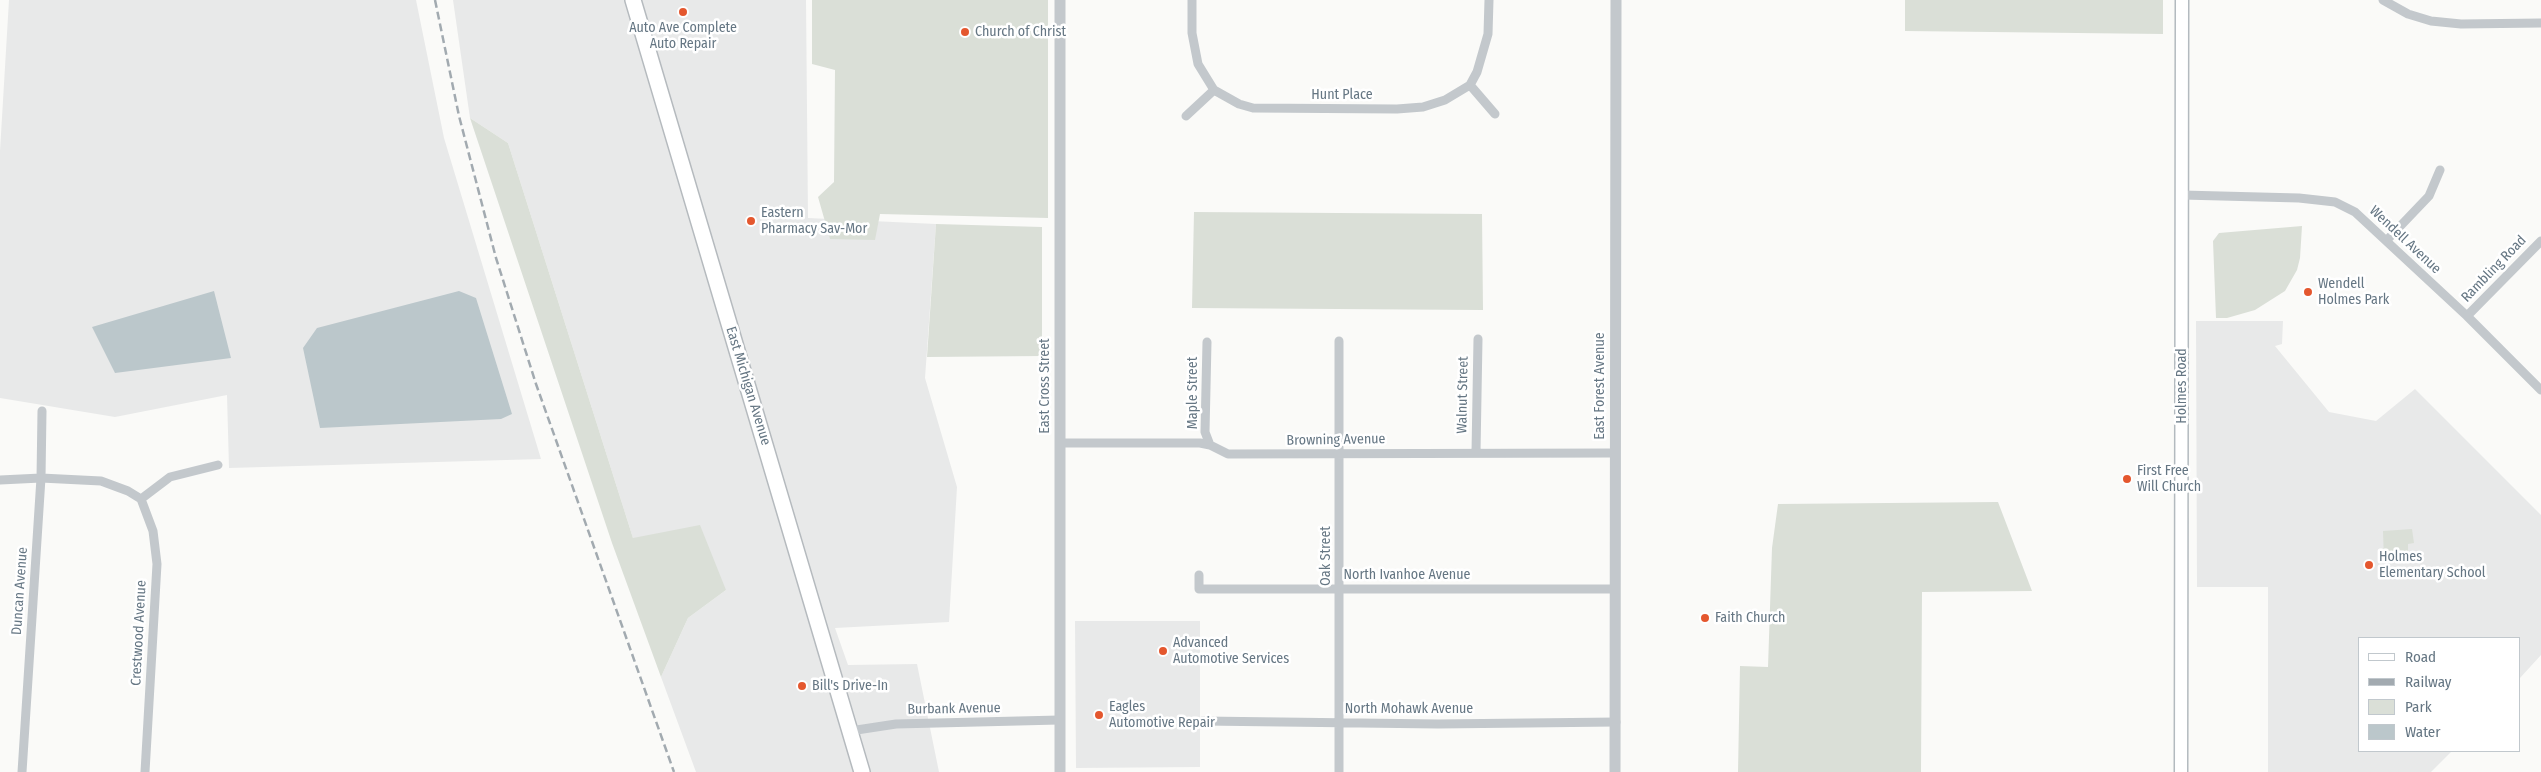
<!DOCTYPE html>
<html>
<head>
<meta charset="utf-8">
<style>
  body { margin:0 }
  #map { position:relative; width:2541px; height:772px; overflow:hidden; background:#fafaf8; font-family:"Fira Sans Condensed",sans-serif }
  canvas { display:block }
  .legend { position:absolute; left:2358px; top:637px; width:162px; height:115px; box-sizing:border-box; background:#fff; border:1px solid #c1c8cd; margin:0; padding:6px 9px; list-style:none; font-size:15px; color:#657683 }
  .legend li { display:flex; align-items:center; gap:10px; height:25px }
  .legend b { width:25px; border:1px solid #c1c8cd }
</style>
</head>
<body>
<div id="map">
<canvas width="2541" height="772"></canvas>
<ul class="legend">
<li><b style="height:6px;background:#fff"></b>Road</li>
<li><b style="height:6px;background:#a2aab0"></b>Railway</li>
<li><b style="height:14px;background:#dadfd7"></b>Park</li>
<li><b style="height:14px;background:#bbc7cb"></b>Water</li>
</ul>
</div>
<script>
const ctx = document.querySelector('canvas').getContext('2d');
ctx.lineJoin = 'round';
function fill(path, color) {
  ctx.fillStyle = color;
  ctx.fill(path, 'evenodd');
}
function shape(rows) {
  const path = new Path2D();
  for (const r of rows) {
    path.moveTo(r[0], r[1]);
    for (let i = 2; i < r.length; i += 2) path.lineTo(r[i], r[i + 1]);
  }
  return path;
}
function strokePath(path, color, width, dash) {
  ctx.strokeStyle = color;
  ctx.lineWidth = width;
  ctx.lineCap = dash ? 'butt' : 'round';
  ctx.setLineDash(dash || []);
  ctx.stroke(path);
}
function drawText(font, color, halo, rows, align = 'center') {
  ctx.font = font + ' "Fira Sans Condensed",sans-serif';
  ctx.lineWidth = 5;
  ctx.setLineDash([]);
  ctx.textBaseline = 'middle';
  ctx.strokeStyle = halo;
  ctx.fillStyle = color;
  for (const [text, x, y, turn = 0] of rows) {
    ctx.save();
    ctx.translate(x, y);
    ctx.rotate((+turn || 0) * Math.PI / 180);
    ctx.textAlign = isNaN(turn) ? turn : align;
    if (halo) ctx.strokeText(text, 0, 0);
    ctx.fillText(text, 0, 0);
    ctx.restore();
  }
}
fill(shape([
  [9,0,416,0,444,138,541,459,229,468,227,395,115,417,0,398,0,151],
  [453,0,806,0,808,218,936,224,925,378,957,487,949,622,835,628,848,665,917,664,939,772,696,772,661,677,688,618,726,590,633,538,508,143,470,118],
  [2196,321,2283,321,2282,344,2275,346,2329,412,2376,421,2415,389,2541,515,2541,655,2520,678,2520,638,2360,638,2360,751,2452,751,2431,772,2268,772,2268,587,2197,587],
  [1075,621,1200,621,1200,767,1076,768]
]), '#e8e9e9');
fill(shape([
  [812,0,1048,0,1048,218,880,214,875,240,830,239,818,197,834,182,835,70,812,64],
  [1905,0,2163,0,2163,34,1905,31],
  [470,118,508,143,633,538,700,525,726,590,688,618,661,677,612,543],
  [1194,212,1482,214,1483,310,1192,308],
  [936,224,1042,227,1042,356,927,357],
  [2302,226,2300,258,2297,270,2285,291,2255,310,2227,318,2216,318,2213,241,2219,233],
  [1998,502,2032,591,1922,592,1921,772,1738,772,1740,666,1768,667,1772,548,1778,504],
  [2412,529,2414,543,2408,544,2408,560,2384,561,2383,531]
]), '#dadfd7');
fill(shape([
  [214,291,231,358,115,373,92,327],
  [459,291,476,298,512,414,501,419,320,428,303,348,317,328]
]), '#bbc7cb');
const secondary = shape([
  [2181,772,2182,0]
]);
const primary = shape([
  [633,0,862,772]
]);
strokePath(secondary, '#b3babf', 15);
strokePath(primary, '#b5babe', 18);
strokePath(shape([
  [1192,0,1192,33,1198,64,1214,90,1239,104,1253,108,1397,109,1423,107,1445,100,1470,85,1477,72,1488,34,1489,0],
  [2383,0,2408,14,2431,21,2461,24,2541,23],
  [1470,85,1495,114],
  [1186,116,1214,90],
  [2182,195,2299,198,2335,202,2355,212,2467,316,2541,390],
  [2387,240,2429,196,2440,170],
  [2467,316,2541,241],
  [1339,341,1339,772],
  [1207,342,1205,432,1210,445],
  [1061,443,1200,443,1210,445,1228,454,1614,453],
  [1476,452,1478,339],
  [0,480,41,478,101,481,128,491,141,499],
  [141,499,153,531,157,564,145,772],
  [141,499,170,477,218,465],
  [1199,575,1199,589,1615,589],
  [1203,721,1438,724,1616,722],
  [850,731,896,724,1059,720],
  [22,772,41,478,42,411]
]), '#c3c8cc', 9);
strokePath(shape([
  [1060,0,1060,772],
  [1615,772,1616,0]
]), '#c3c8cc', 11);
strokePath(secondary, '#fff', 12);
strokePath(primary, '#fff', 15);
strokePath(shape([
  [435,0,459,116,496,258,536,384,674,772]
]), '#a2aab0', 2.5, [8, 4]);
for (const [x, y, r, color] of [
  [683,12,5,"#e4572e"],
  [965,32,5,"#e4572e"],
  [751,221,5,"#e4572e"],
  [2308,292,5,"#e4572e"],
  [2127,479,5,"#e4572e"],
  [2369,565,5,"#e4572e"],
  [1705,618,5,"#e4572e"],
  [1163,651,5,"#e4572e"],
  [802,686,5,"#e4572e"],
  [1099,715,5,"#e4572e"]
]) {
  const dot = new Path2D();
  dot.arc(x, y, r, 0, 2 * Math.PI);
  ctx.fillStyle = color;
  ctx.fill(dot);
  strokePath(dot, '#fff', 2);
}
drawText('14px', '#657683', '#fff', [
  ["Auto Ave Complete",683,28,"center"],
  ["Auto Repair",683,44,"center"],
  ["Church of Christ",975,32],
  ["Eastern",761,213],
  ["Pharmacy Sav-Mor",761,229],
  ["Wendell",2318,284],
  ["Holmes Park",2318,300],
  ["First Free",2137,471],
  ["Will Church",2137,487],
  ["Holmes",2379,557],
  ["Elementary School",2379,573],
  ["Faith Church",1715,618],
  ["Advanced",1173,643],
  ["Automotive Services",1173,659],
  ["Bill's Drive-In",812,686],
  ["Eagles",1109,707],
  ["Automotive Repair",1109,723]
], 'left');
drawText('14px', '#657683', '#fff', [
  ["Hunt Place",1342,95],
  ["Wendell Avenue",2405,240,43],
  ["Rambling Road",2494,269,-46],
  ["East Michigan Avenue",748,386,73],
  ["East Cross Street",1045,386,-90],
  ["East Forest Avenue",1600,386,-90],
  ["Holmes Road",2182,386,-90],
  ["Maple Street",1193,393,-90],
  ["Walnut Street",1463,395,-89],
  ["Browning Avenue",1336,440,-1],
  ["Oak Street",1326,556,-90],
  ["North Ivanhoe Avenue",1407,575],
  ["Duncan Avenue",20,591,-86],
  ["Crestwood Avenue",139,633,-87],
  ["Burbank Avenue",954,709,-1],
  ["North Mohawk Avenue",1409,709]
]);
</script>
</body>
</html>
